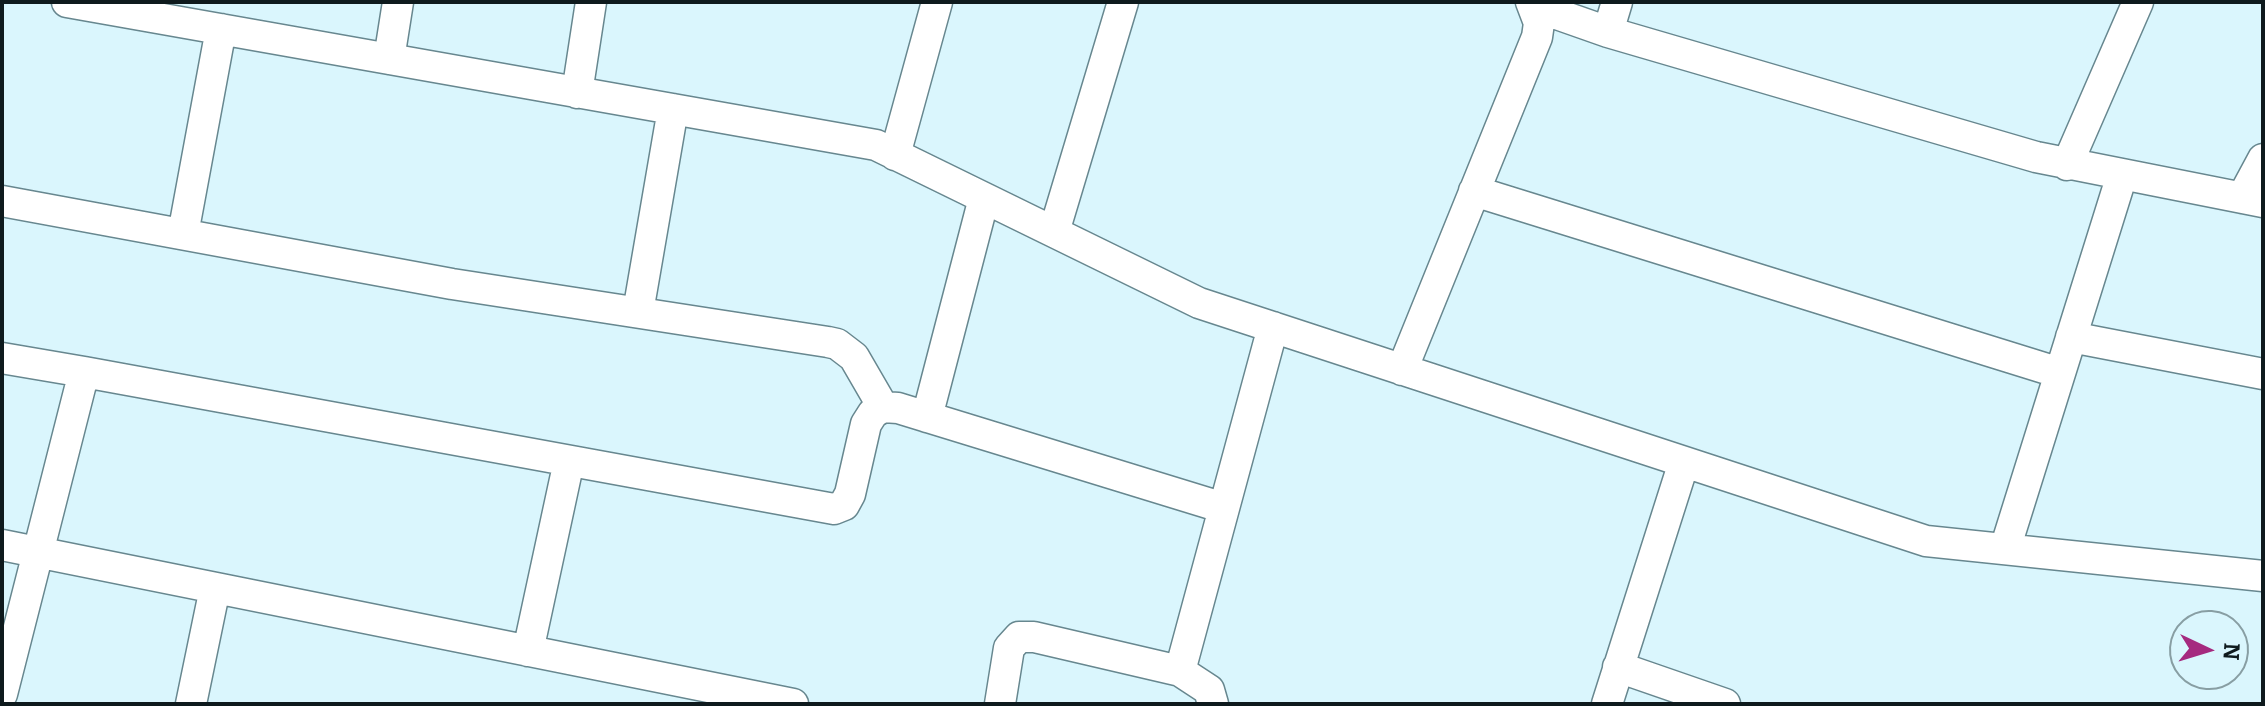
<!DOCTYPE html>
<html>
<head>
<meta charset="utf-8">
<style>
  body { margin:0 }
  #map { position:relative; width:2265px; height:706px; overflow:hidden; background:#daf6fd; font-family:Bitter,serif }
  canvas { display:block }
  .frame { position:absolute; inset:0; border:4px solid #0e1a1d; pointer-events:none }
  .north { position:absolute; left:2169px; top:610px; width:80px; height:80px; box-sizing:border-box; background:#daf6fd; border:2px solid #889ea3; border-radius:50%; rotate:94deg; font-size:22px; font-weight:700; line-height:32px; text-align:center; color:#0e1a1d }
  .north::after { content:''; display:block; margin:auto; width:28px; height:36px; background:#a52a7f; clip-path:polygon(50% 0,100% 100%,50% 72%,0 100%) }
</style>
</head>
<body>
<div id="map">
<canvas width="2265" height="706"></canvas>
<div class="frame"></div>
<div class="north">N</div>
</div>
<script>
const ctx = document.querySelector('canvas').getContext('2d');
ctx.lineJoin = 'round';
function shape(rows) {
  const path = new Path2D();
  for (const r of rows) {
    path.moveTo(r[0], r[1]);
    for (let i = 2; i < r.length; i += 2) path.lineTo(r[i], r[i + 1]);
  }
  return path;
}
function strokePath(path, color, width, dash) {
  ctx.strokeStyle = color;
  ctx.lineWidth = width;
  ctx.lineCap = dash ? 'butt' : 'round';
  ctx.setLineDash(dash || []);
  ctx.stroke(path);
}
const street = shape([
  [67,2,876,145,1199,303,1926,541,2263,576],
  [1534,6,1608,32,2036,157,2263,202],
  [1608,32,1617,2],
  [389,59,398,2],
  [577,93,591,2],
  [895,155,937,2],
  [2067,165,2138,2],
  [1474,191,2060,373],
  [2242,198,2263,159],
  [2,201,452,284,828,342,837,344,854,357,883,407],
  [1054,232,1123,2],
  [183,234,221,29],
  [638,312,673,109],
  [2071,337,2263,374],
  [2,358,84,372,2,694],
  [1402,370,1537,37,1539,23,1531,2],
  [84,372,834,509,844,505,850,494,866,424,873,413,883,407,898,408,1224,508],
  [927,417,984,198],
  [2,545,793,704],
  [2005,549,2122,175],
  [528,651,569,461],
  [1618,667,1725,704],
  [1180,671,1273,327],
  [191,704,215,588],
  [1000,704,1009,648,1019,637,1034,637,1180,671,1209,690,1213,704],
  [1607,704,1684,462]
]);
strokePath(street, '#67878f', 33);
strokePath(street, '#fff', 30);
</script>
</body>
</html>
